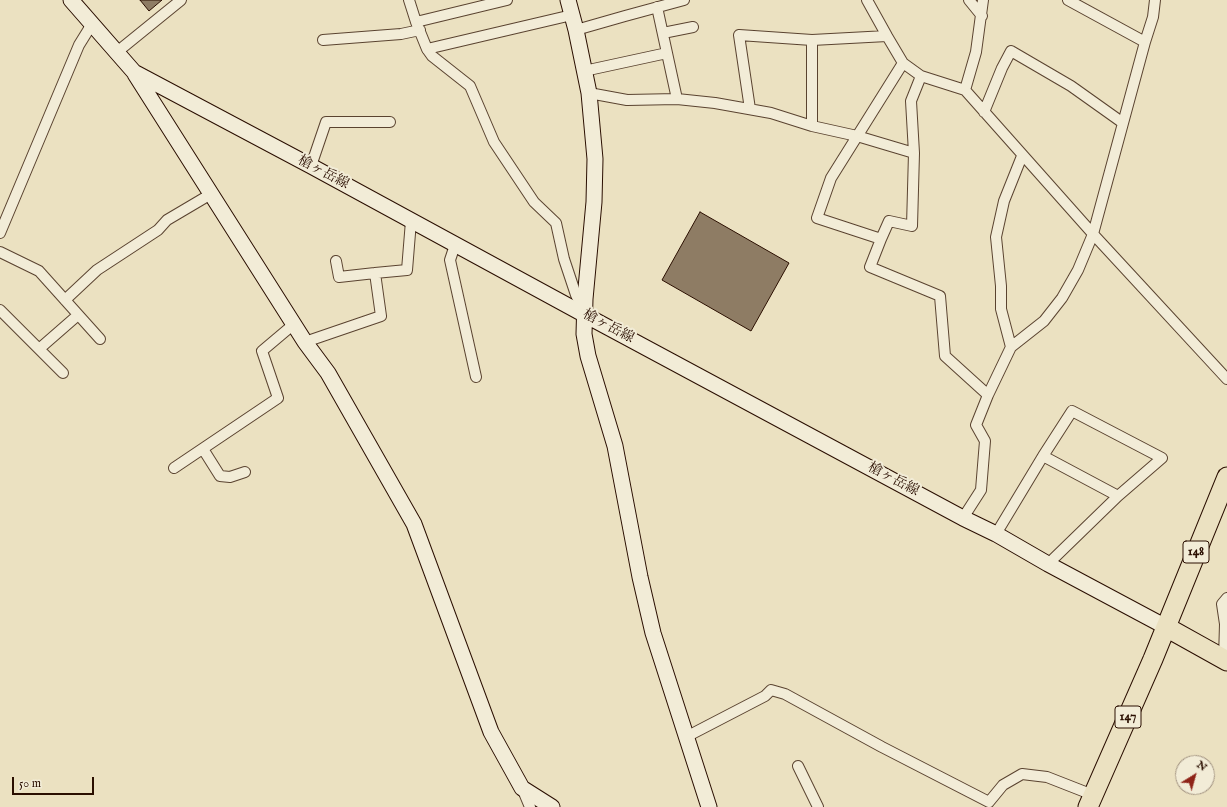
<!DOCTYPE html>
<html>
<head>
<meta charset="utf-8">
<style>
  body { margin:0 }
  #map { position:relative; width:1227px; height:807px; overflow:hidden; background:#ebe1c1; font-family:"IM FELL English",serif }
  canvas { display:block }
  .north { position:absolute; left:1175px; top:755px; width:40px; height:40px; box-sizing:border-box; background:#f2ecd7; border:1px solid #a29381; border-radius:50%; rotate:37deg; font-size:11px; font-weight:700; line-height:16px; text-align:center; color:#2a0e00 }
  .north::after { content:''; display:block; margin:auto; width:14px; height:18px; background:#8f2418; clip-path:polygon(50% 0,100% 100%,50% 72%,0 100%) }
  .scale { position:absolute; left:12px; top:777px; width:82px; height:18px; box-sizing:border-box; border:2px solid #2a0e00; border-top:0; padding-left:5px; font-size:12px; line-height:14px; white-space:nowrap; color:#2a0e00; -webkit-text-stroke:3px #f2ecd7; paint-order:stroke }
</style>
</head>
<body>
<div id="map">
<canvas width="1227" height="807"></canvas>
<div class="north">N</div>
<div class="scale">50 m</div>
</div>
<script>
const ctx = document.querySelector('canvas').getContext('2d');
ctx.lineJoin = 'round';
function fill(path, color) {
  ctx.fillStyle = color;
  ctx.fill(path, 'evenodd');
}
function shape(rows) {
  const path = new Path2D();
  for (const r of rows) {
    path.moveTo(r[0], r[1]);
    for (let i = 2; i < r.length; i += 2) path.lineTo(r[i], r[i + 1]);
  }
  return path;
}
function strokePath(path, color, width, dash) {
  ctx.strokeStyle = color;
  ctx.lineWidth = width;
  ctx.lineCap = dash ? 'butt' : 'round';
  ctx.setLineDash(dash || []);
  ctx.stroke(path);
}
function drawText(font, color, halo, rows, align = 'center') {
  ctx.font = font + ' "IM FELL English","Noto Serif JP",serif';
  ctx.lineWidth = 4;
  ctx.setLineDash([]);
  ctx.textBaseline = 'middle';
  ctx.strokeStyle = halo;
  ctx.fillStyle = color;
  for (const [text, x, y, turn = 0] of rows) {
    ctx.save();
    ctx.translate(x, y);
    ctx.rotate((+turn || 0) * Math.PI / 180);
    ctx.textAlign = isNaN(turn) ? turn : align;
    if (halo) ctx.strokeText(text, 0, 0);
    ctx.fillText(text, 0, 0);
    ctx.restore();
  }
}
const building = shape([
  [140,0,162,0,149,11,140,0],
  [700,212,789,263,751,331,662,280,700,212]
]);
fill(building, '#8e7c64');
strokePath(building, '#2a0e00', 1);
const street = shape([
  [409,0,416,22,507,0],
  [867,0,887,36,903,63,921,76,965,90,1093,234,1227,379],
  [969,0,982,16],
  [1068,0,1145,42],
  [657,7,677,99],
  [416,22,427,49,572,15],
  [576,30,625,16,684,0],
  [663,33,693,27],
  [323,40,401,34,420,30],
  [427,49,432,56,470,86,494,142,534,202,556,223,564,259,576,295,583,310],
  [117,52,181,0],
  [903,63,831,178,817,218,881,239,889,221,912,226,914,153,911,101,921,76],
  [584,71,667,53],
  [965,90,976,52,983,0],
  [589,93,627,100,677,99,715,103,771,113,812,126,857,136,914,153],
  [750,109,739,35,812,40,887,36],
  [984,112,1002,68,1011,51,1071,86,1123,123],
  [812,126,812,40],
  [311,166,326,122,390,122],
  [0,233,79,45,92,24],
  [881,239,870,267,940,296,945,356,988,395],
  [455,245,450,260,476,377],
  [0,252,39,271,100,339],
  [336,261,339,277,375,273],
  [65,300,97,270,158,230,167,220,211,194],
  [0,310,63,373],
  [305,342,381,316,375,273,407,270,411,221],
  [1011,347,1001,309,1001,286,996,237,1004,201,1022,156],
  [39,349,78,315],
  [203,449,220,476,230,477,245,472],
  [1043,456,1118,496],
  [174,468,278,398,262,351,294,324],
  [963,518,981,490,985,441,976,425,988,395,1011,347,1044,321,1062,298,1078,270,1093,234,1145,42,1153,17,1155,0],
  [996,534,1043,456,1072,411,1162,458,1118,496,1048,564],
  [1224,659,1225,624,1222,604,1227,598],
  [686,737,765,696,771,690,785,694,882,747,989,802,1003,785,1022,774,1047,777,1093,795],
  [798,766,818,807],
  [522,788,530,807]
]);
const secondary = shape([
  [71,0,134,72,311,166,585,315,963,518,996,534,1048,564,1166,627],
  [568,0,576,30,589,93,595,159,594,202,585,299,584,334,588,356,615,446,640,577,653,633,709,807],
  [135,74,305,342,328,373,414,524,491,732,522,788,552,807]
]);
const highway = shape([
  [1166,627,1227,661],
  [1088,807,1153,659,1227,477]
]);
strokePath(street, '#5a4330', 12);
strokePath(secondary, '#2a0e00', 17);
strokePath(highway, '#2a0e00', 21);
strokePath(street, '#f2ecd7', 10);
strokePath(secondary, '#f2ecd7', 15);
strokePath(highway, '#ebe1c1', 19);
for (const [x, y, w] of [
  [1196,552,26],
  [1128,717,26]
]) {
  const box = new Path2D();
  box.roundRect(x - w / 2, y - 11, w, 22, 3);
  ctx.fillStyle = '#f2ecd7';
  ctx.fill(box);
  strokePath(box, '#2a0e00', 1);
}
drawText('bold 13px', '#2a0e00', null, [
  ["148",1196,552],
  ["147",1128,717]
]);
drawText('14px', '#2a0e00', '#f2ecd7', [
  ["槍ヶ岳線",323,173,28],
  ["槍ヶ岳線",608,327,28],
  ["槍ヶ岳線",893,480,28]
]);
</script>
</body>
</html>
